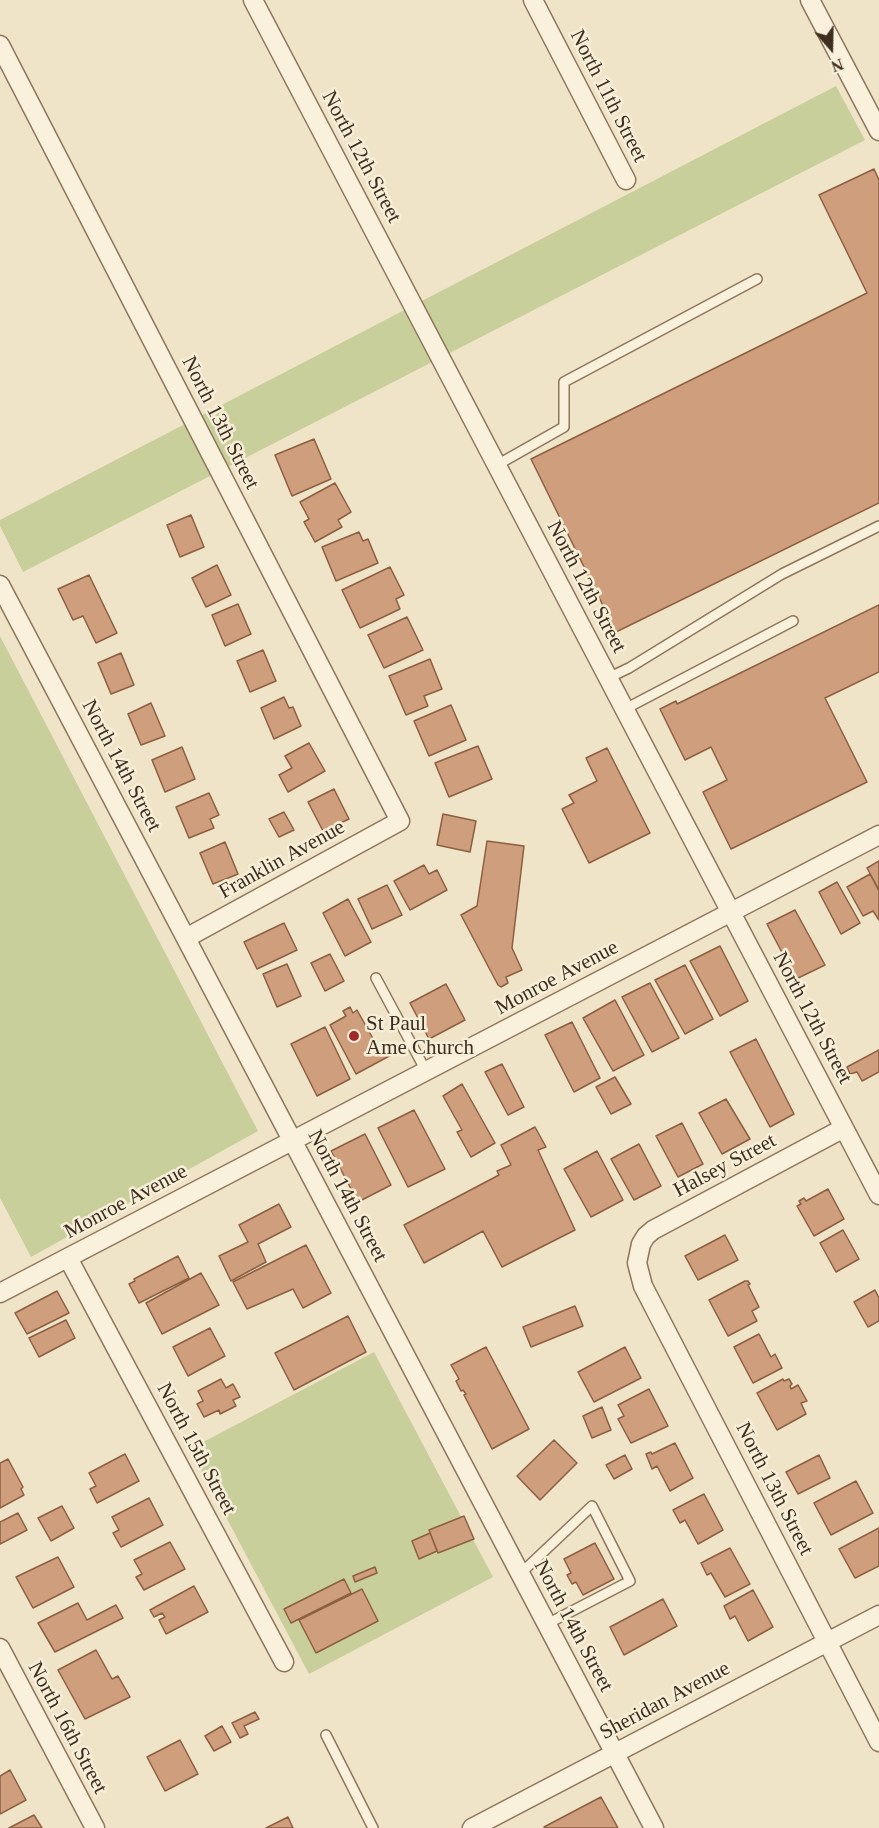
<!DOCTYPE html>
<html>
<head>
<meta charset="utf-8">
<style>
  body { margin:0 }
  #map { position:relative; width:879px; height:1828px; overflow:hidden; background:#f0e4c8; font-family:Georgia,serif }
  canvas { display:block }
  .north { position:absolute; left:801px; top:18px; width:60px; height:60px; -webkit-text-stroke:4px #f7eed8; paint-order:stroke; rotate:160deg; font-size:16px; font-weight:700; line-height:24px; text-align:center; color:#3d2e20 }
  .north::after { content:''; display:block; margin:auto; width:21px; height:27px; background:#3d2e20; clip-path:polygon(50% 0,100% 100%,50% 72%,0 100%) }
</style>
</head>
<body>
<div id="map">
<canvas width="879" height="1828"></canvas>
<div class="north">N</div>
</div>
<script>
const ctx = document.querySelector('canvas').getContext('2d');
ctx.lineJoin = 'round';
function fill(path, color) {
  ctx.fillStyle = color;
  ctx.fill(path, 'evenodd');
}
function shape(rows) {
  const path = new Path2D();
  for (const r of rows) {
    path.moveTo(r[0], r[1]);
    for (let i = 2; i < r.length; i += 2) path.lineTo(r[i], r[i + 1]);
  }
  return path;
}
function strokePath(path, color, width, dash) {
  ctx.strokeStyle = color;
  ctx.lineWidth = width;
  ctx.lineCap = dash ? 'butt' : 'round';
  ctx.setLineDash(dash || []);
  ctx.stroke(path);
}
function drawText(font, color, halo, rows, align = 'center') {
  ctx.font = font + ' Georgia,serif';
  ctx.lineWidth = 5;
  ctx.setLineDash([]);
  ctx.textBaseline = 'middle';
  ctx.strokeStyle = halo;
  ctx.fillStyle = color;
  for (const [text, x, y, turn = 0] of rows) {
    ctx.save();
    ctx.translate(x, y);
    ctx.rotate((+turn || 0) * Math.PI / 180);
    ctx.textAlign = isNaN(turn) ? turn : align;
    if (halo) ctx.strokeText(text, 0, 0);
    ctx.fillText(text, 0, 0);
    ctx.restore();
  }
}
fill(shape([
  [836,86,865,140,23,572,0,526,0,520],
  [0,636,258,1131,31,1257,0,1198],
  [374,1352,493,1577,309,1674,190,1449]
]), '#c9cf9b');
const building = shape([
  [874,169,879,180,879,503,616,632,531,459,867,293,819,195,874,169],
  [314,439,331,479,292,496,275,455,314,439],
  [335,483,351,512,338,520,342,527,315,542,304,522,309,519,300,502,335,483],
  [191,515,204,547,180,557,167,525,191,515],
  [359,532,363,541,368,539,378,563,336,581,322,547,359,532],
  [217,565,231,595,206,607,192,578,217,565],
  [390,567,404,595,396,599,400,609,360,628,342,590,390,567],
  [89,575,117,633,96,643,83,616,73,620,58,589,89,575],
  [238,604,251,634,225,646,212,615,238,604],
  [879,605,879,672,825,698,867,782,731,849,703,792,727,780,711,747,685,760,660,709,676,701,677,704,879,605],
  [407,617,423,650,384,668,368,635,407,617],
  [263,650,276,681,250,692,237,661,263,650],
  [121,653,134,685,111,694,98,663,121,653],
  [430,659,442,689,424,696,428,706,406,715,389,676,430,659],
  [284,697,289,708,293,707,301,726,274,739,261,708,284,697],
  [151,703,165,736,141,745,128,714,151,703],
  [451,705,466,740,429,756,414,721,451,705],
  [309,743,325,771,288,792,279,775,292,768,285,756,309,743],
  [478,746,492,779,449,797,435,763,478,746],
  [182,747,195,779,165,792,152,760,182,747],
  [607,748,650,833,589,863,562,809,574,803,569,795,597,781,586,758,607,748],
  [334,789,349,819,323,831,308,802,334,789],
  [209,793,219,815,210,819,214,828,189,838,176,807,209,793],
  [284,812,294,830,279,837,269,819,284,812],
  [443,814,476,821,470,852,437,845,443,814],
  [487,841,524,846,512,948,522,970,506,977,508,983,501,987,498,985,461,915,477,906,487,841],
  [225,842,238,874,213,884,200,853,225,842],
  [879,861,879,890,867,868,879,861],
  [424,865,429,874,437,870,447,890,410,910,394,881,424,865],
  [870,874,879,891,879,920,873,911,863,916,847,887,870,874],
  [837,882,860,923,841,934,819,892,837,882],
  [387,885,402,915,372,929,358,899,387,885],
  [348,899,371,942,345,956,323,913,348,899],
  [795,910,825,965,796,979,767,924,795,910],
  [284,923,297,950,257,969,244,942,284,923],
  [720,946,748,1001,720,1016,690,961,720,946],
  [330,954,344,981,325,991,311,963,330,954],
  [287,964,301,996,277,1007,263,974,287,964],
  [685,965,713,1019,685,1034,655,980,685,965],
  [650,983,679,1038,652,1052,622,997,650,983],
  [446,984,465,1020,429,1039,410,1003,446,984],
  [615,1000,644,1055,613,1071,583,1018,615,1000],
  [350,1007,353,1013,357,1010,380,1051,389,1047,393,1054,356,1074,330,1025,346,1016,343,1011,350,1007],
  [572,1022,600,1078,574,1092,545,1035,572,1022],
  [325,1027,350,1079,317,1096,291,1044,325,1027],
  [756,1039,794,1114,770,1127,730,1052,756,1039],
  [879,1050,879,1072,862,1081,857,1072,850,1074,847,1067,879,1050],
  [502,1064,524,1107,508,1115,485,1072,502,1064],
  [615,1077,631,1104,611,1114,596,1087,615,1077],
  [462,1084,495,1143,471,1157,457,1132,462,1130,443,1096,462,1084],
  [726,1099,750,1139,722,1154,699,1113,726,1099],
  [414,1110,445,1169,408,1187,378,1128,414,1110],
  [682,1123,703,1164,678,1177,656,1136,682,1123],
  [535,1127,546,1147,538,1150,575,1230,502,1267,483,1231,424,1263,404,1225,499,1175,497,1171,511,1165,501,1145,535,1127],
  [365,1134,391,1185,358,1202,331,1151,365,1134],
  [639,1144,661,1186,634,1200,611,1159,639,1144],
  [597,1151,623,1200,591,1217,564,1169,597,1151],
  [828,1189,844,1219,814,1236,797,1206,801,1204,799,1201,804,1198,806,1201,828,1189],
  [279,1204,291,1227,258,1244,266,1262,231,1281,219,1256,248,1242,239,1225,279,1204],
  [843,1230,859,1259,836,1272,820,1243,843,1230],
  [725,1235,738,1260,698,1280,685,1256,725,1235],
  [306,1245,331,1293,303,1308,293,1289,247,1309,233,1282,306,1245],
  [178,1256,189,1278,139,1303,129,1284,135,1281,134,1279,178,1256],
  [201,1273,219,1305,162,1334,146,1303,201,1273],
  [745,1281,748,1281,750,1284,748,1285,759,1307,752,1311,757,1321,728,1336,709,1300,745,1281],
  [875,1290,879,1298,879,1321,868,1327,854,1302,875,1290],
  [57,1291,69,1313,27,1334,15,1313,57,1291],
  [575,1306,583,1326,531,1347,523,1327,575,1306],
  [348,1316,366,1352,294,1390,275,1353,348,1316],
  [66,1320,75,1338,39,1357,29,1338,66,1320],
  [210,1328,225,1356,188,1376,173,1347,210,1328],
  [759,1334,771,1357,775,1354,782,1368,753,1383,734,1347,759,1334],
  [486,1347,529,1429,492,1449,464,1395,466,1394,463,1390,461,1391,456,1381,459,1379,451,1365,486,1347],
  [625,1347,641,1378,594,1402,578,1372,625,1347],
  [221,1379,226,1388,233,1384,240,1397,233,1400,236,1406,220,1414,219,1410,204,1417,197,1404,203,1401,198,1391,221,1379],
  [783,1379,784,1381,789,1379,792,1384,790,1386,791,1389,798,1385,807,1401,801,1403,806,1414,777,1430,757,1393,783,1379],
  [649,1389,668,1426,631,1443,618,1419,624,1416,618,1405,649,1389],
  [602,1407,611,1430,592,1438,583,1416,602,1407],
  [554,1440,577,1463,540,1500,517,1476,554,1440],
  [675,1443,693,1478,670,1491,657,1466,652,1469,646,1454,651,1452,652,1454,675,1443],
  [125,1454,139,1481,97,1503,90,1489,96,1486,89,1473,125,1454],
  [625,1455,632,1469,614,1479,606,1465,625,1455],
  [819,1455,830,1478,798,1494,786,1472,819,1455],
  [8,1459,23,1487,21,1489,24,1495,0,1508,0,1463,8,1459],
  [856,1481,873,1513,831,1535,814,1503,856,1481],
  [704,1494,723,1530,698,1544,685,1520,680,1523,673,1510,704,1494],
  [149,1498,163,1525,121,1547,113,1533,119,1530,112,1517,149,1498],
  [62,1506,74,1528,51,1541,38,1518,62,1506],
  [18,1513,27,1530,0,1544,0,1522,18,1513],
  [464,1516,474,1539,438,1553,429,1530,464,1516],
  [879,1528,879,1566,855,1578,839,1549,879,1528],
  [430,1533,437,1551,419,1559,412,1541,430,1533],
  [170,1542,185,1569,144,1590,136,1577,142,1574,134,1560,170,1542],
  [595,1543,614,1579,583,1595,576,1582,572,1584,567,1575,571,1573,564,1559,595,1543],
  [730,1548,750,1584,725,1597,711,1573,707,1575,701,1563,730,1548],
  [58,1557,74,1587,33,1608,16,1577,58,1557],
  [375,1567,377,1573,355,1582,353,1576,375,1567],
  [344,1579,351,1593,291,1623,284,1609,344,1579],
  [194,1586,208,1612,166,1634,159,1620,165,1617,162,1613,154,1617,150,1610,194,1586],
  [362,1589,378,1621,316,1653,299,1620,362,1589],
  [753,1590,773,1627,748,1641,735,1616,730,1619,724,1606,753,1590],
  [663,1599,677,1626,624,1655,610,1627,663,1599],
  [78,1603,87,1620,116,1605,123,1618,55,1652,38,1623,78,1603],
  [96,1650,112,1679,118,1676,130,1697,85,1719,58,1670,96,1650],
  [255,1712,259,1719,244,1726,248,1734,240,1738,232,1723,255,1712],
  [222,1726,231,1742,214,1751,205,1736,222,1726],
  [180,1740,198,1774,165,1791,147,1757,180,1740],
  [10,1770,26,1800,0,1814,0,1776,10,1770],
  [601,1797,618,1828,545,1828,544,1827,601,1797],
  [34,1815,42,1828,9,1828,34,1815],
  [288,1817,293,1828,266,1828,288,1817]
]);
fill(building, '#cf9f7d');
strokePath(building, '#8d5f41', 1.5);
const service = shape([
  [497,465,564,427,564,382,757,279],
  [608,678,629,668,782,574,879,526],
  [625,709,793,621],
  [376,978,426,1071],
  [520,1574,592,1506,630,1581,547,1624],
  [326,1735,373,1828]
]);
const minor = shape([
  [253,0,879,1195],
  [533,0,626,180],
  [810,0,879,131],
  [0,45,400,821,186,938],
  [0,585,654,1828],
  [844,1128,653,1230,646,1236,641,1244,637,1263,643,1286,879,1742],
  [68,1258,284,1662],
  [0,1293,879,835],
  [0,1648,95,1828],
  [472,1828,879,1615]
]);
strokePath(service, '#8d765c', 12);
strokePath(minor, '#8d765c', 21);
strokePath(service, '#faf1dc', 9);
strokePath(minor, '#faf1dc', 18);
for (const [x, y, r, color] of [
  [354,1036,6,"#9e2a2b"]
]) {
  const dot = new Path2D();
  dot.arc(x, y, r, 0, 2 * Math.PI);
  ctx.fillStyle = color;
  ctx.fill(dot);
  strokePath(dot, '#f7eed8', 2);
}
drawText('21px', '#3d2e20', '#f7eed8', [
  ["North 11th Street",608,96,63],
  ["North 12th Street",361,157,62],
  ["North 13th Street",220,423,63],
  ["North 12th Street",586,587,62],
  ["North 14th Street",121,766,62],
  ["Franklin Avenue",282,860,-29],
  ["Monroe Avenue",557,978,-28],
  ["North 12th Street",812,1018,62],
  ["Halsey Street",725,1166,-28],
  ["North 14th Street",347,1196,62],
  ["Monroe Avenue",126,1202,-28],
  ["North 15th Street",196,1449,62],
  ["North 13th Street",774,1489,63],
  ["North 14th Street",573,1626,62],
  ["Sheridan Avenue",665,1701,-28],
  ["North 16th Street",67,1728,62]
]);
drawText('21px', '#3d2e20', '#f7eed8', [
  ["St Paul",366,1024],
  ["Ame Church",366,1048]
], 'left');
</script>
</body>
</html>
